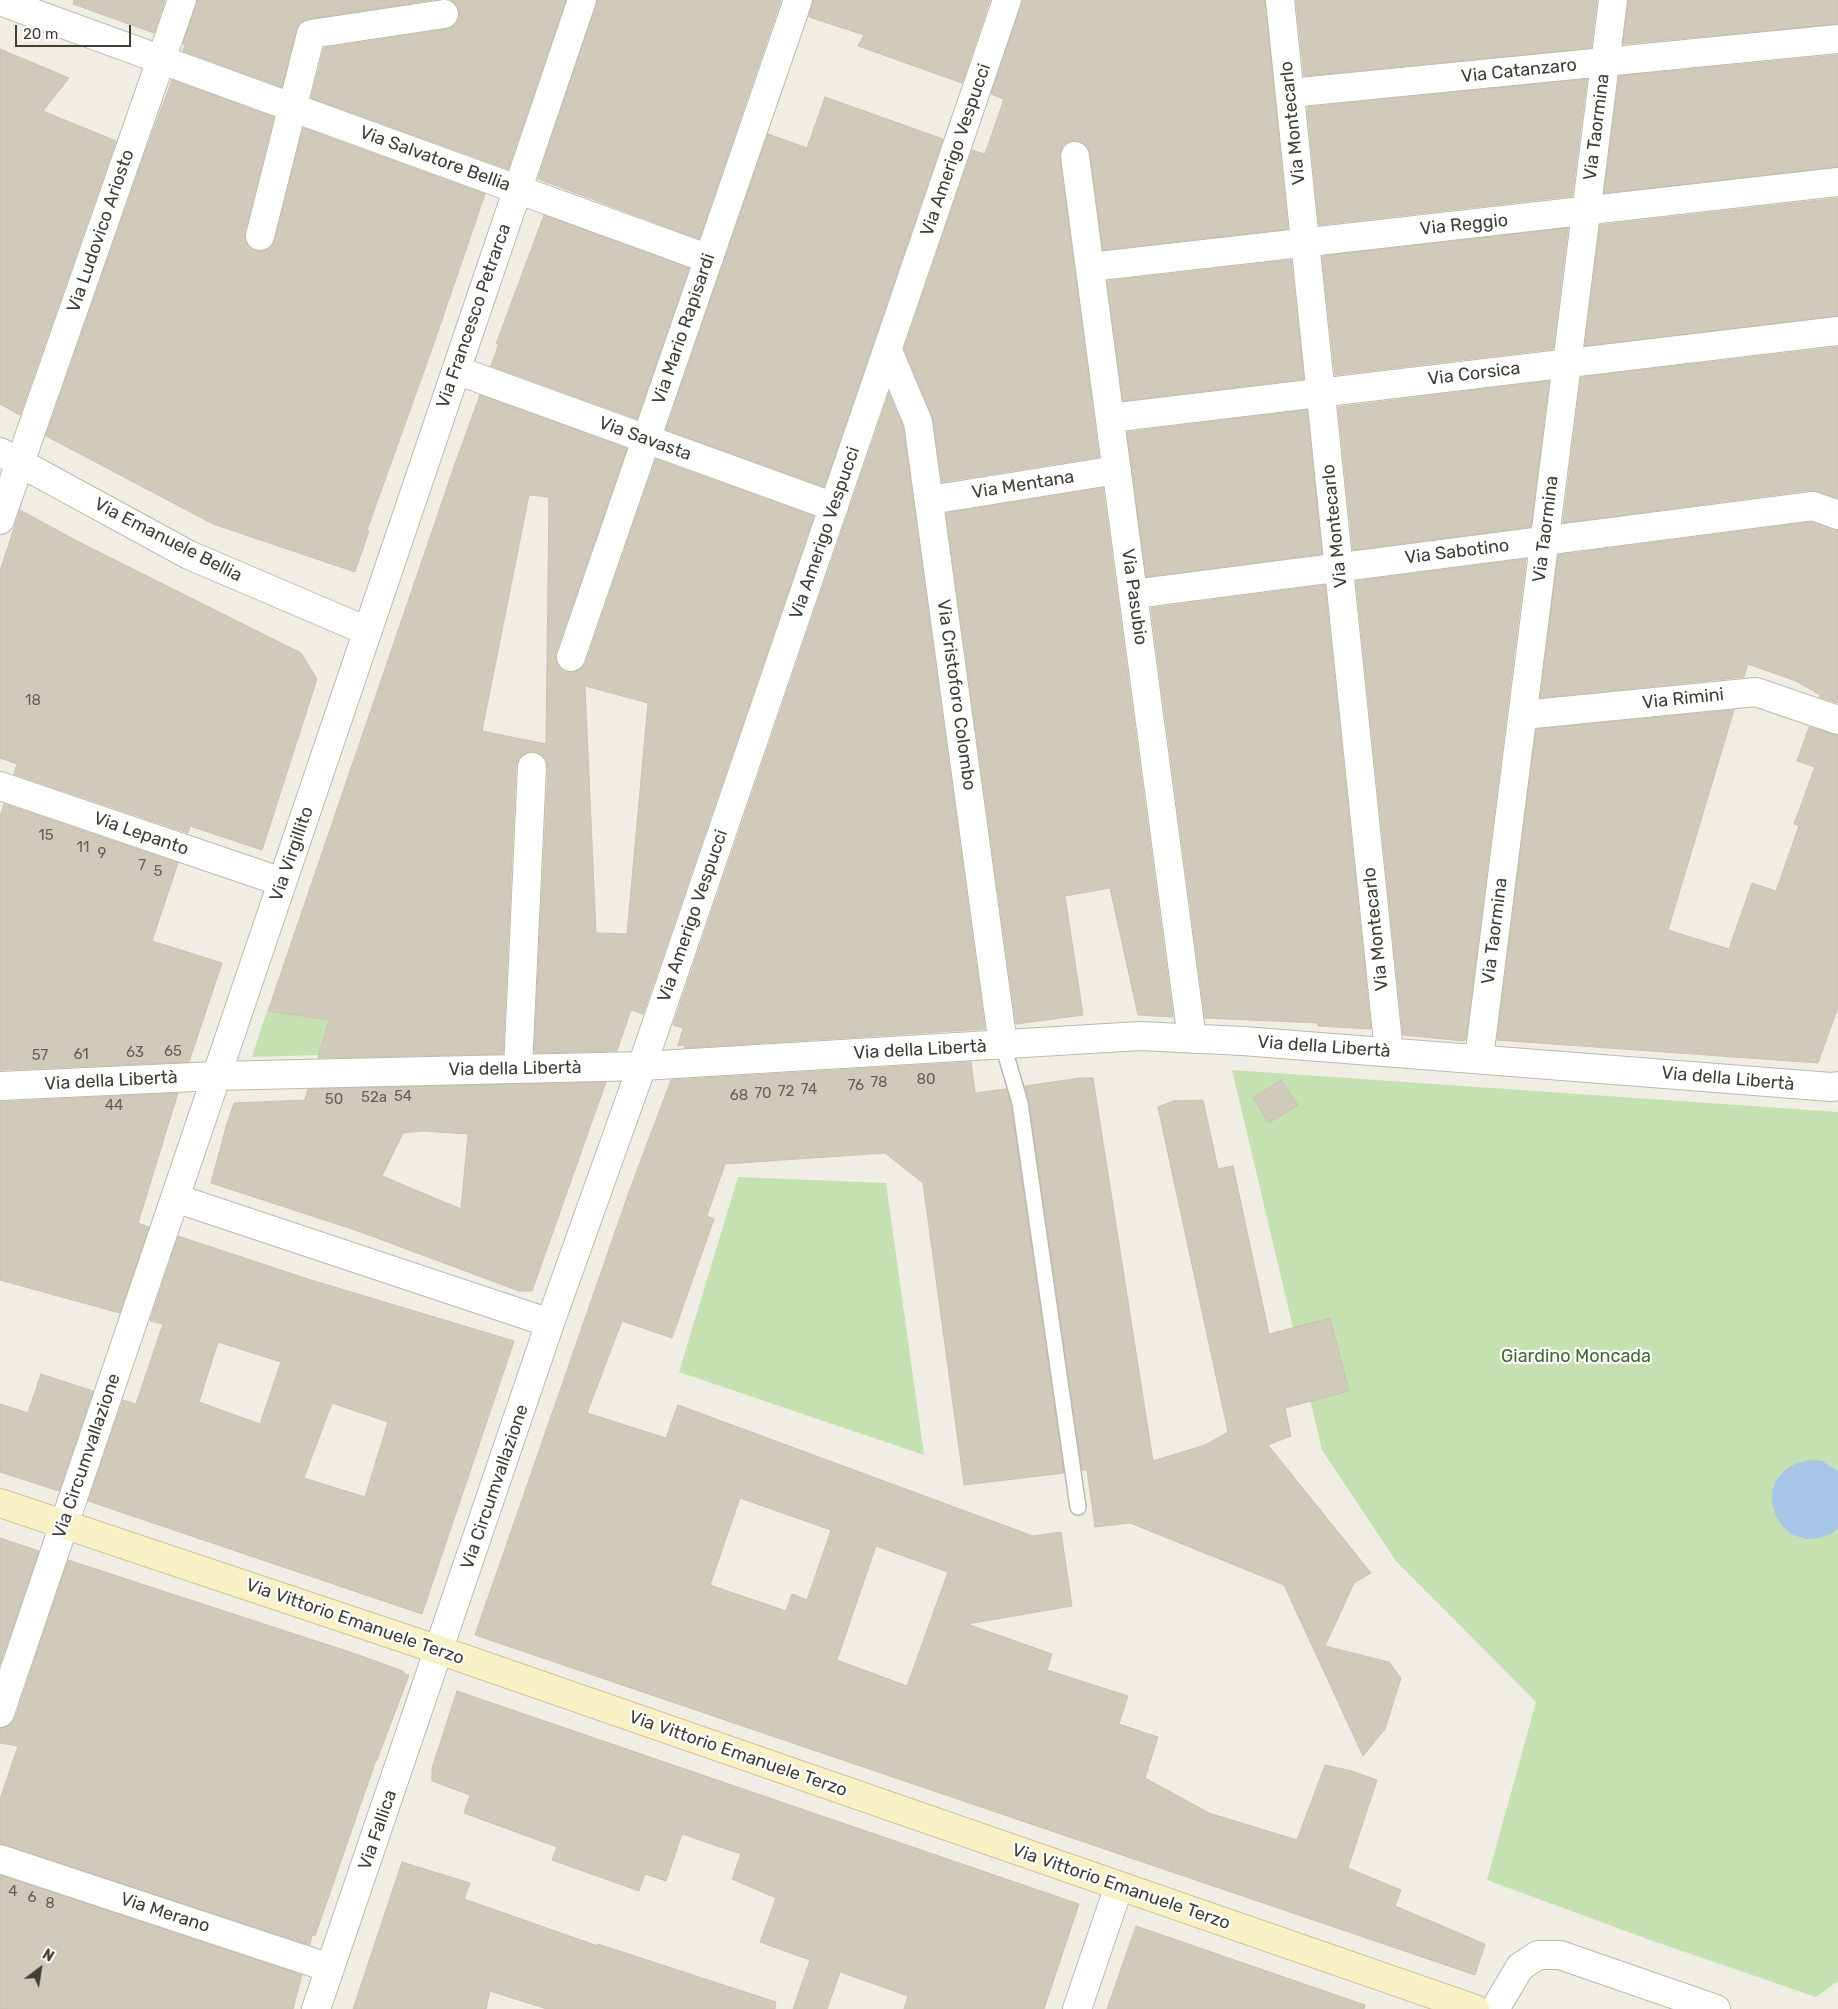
<!DOCTYPE html>
<html>
<head>
<meta charset="utf-8">
<style>
  body { margin:0 }
  #map { position:relative; width:1838px; height:2009px; overflow:hidden; background:#f0ede4; font-family:Rubik,sans-serif }
  canvas { display:block }
  .north { position:absolute; left:15px; top:1944px; width:50px; height:50px; -webkit-text-stroke:4px #fff; paint-order:stroke; rotate:31deg; font-size:14px; font-weight:700; line-height:20px; text-align:center; color:#413e35 }
  .north::after { content:''; display:block; margin:auto; width:18px; height:22px; background:#413e35; clip-path:polygon(50% 0,100% 100%,50% 72%,0 100%) }
  .scale { position:absolute; left:15px; top:25px; width:116px; height:22px; box-sizing:border-box; border:2px solid #413e35; border-top:0; padding-left:6px; font-size:15px; line-height:18px; white-space:nowrap; color:#413e35; -webkit-text-stroke:4px #fff; paint-order:stroke }
</style>
</head>
<body>
<div id="map">
<canvas width="1838" height="2009"></canvas>
<div class="north">N</div>
<div class="scale">20 m</div>
</div>
<script>
const ctx = document.querySelector('canvas').getContext('2d');
ctx.lineJoin = 'round';
function fill(path, color) {
  ctx.fillStyle = color;
  ctx.fill(path, 'evenodd');
}
function shape(rows) {
  const path = new Path2D();
  for (const r of rows) {
    path.moveTo(r[0], r[1]);
    for (let i = 2; i < r.length; i += 2) path.lineTo(r[i], r[i + 1]);
  }
  return path;
}
function strokePath(path, color, width, dash) {
  ctx.strokeStyle = color;
  ctx.lineWidth = width;
  ctx.lineCap = dash ? 'butt' : 'round';
  ctx.setLineDash(dash || []);
  ctx.stroke(path);
}
function drawText(font, color, halo, rows, align = 'center') {
  ctx.font = font + ' Rubik,sans-serif';
  ctx.lineWidth = 4.5;
  ctx.setLineDash([]);
  ctx.textBaseline = 'middle';
  ctx.strokeStyle = halo;
  ctx.fillStyle = color;
  for (const [text, x, y, turn = 0] of rows) {
    ctx.save();
    ctx.translate(x, y);
    ctx.rotate((+turn || 0) * Math.PI / 180);
    ctx.textAlign = isNaN(turn) ? turn : align;
    if (halo) ctx.strokeText(text, 0, 0);
    ctx.fillText(text, 0, 0);
    ctx.restore();
  }
}
fill(shape([
  [267,1011,329,1020,319,1055,252,1057],
  [1232,1070,1838,1112,1838,1981,1816,1997,1650,1940,1487,1880,1536,1702,1396,1561,1322,1450],
  [738,1177,886,1183,924,1455,679,1372]
]), '#c5e0b1');
fill(shape([
  [1810,1460,1822,1461,1838,1471,1838,1528,1831,1534,1819,1538,1806,1539,1793,1535,1783,1527,1776,1516,1772,1504,1772,1491,1777,1479,1786,1469,1797,1463]
]), '#a6c5e7');
const building = shape([
  [74,0,165,0,154,33,73,4,74,0],
  [197,0,432,0,309,19,301,22,296,30,282,87,183,51,185,45,183,44,197,0],
  [451,0,566,0,508,169,311,98,324,48,447,29,454,26,459,19,459,11,456,5,451,0],
  [597,0,781,0,699,239,538,179,597,0],
  [813,0,990,0,962,83,858,46,864,35,809,17,813,0],
  [1022,0,1265,0,1288,229,1103,250,1090,153,1088,147,1081,142,1073,141,1066,143,1061,150,1060,158,1099,457,942,482,932,416,904,349,972,150,985,154,1004,99,991,94,1022,0],
  [1296,0,1597,0,1591,48,1304,76,1296,0],
  [1628,0,1838,0,1838,24,1623,44,1628,0],
  [0,49,69,78,43,111,116,141,20,415,0,404,0,49],
  [1838,55,1838,167,1604,193,1619,76,1838,55],
  [1587,79,1572,196,1319,225,1307,107,1587,79],
  [172,80,274,117,245,232,245,241,250,248,256,251,265,251,272,246,275,240,303,128,485,194,433,346,367,530,369,531,355,572,213,524,46,436,145,153,172,80],
  [825,97,943,139,824,487,666,430,768,134,807,148,825,97],
  [1838,198,1838,316,1585,346,1600,225,1838,198],
  [544,215,689,268,637,419,491,366,499,343,496,344,544,215],
  [1568,228,1553,349,1335,375,1322,256,1568,228],
  [1291,260,1304,379,1123,401,1107,281,1291,260],
  [1838,347,1838,498,1811,490,1563,523,1581,377,1838,347],
  [1549,381,1531,527,1353,550,1338,407,1549,381],
  [889,393,903,426,985,1029,684,1048,685,1045,678,1046,683,1028,673,1025,889,393],
  [480,395,627,448,556,652,556,660,560,668,565,672,574,672,582,668,586,662,656,459,814,516,643,1014,631,1010,617,1051,534,1053,548,768,546,760,541,754,532,751,525,753,519,758,516,766,503,1054,318,1058,329,1020,268,1011,455,464,480,395],
  [529,495,549,497,546,744,482,731,529,495],
  [585,686,648,703,627,934,596,933,585,686],
  [1307,410,1322,554,1146,577,1127,432,1307,410],
  [1103,488,1173,1017,1138,1015,1110,888,1065,896,1083,1015,1016,1024,946,513,1103,488],
  [20,510,79,542,301,653,317,679,262,850,190,826,188,833,14,774,17,764,0,758,0,571,20,510],
  [1811,522,1838,530,1838,703,1819,697,1820,695,1796,681,1748,664,1744,677,1540,698,1558,555,1811,522],
  [1526,559,1466,1038,1464,1041,1403,1035,1356,581,1526,559],
  [1325,585,1371,1029,1318,1026,1318,1023,1205,1018,1151,608,1325,585],
  [1734,710,1668,930,1729,949,1752,883,1776,891,1799,826,1794,824,1815,767,1797,761,1809,727,1838,735,1838,1007,1818,1063,1497,1040,1536,729,1734,710],
  [4,804,178,863,152,941,222,963,189,1062,0,1070,0,816,4,804],
  [971,1062,975,1093,1006,1089,1011,1105,1064,1473,964,1485,923,1183,885,1153,725,1164,707,1216,714,1219,672,1338,622,1321,587,1413,666,1438,678,1405,1033,1536,1061,1532,1072,1606,967,1624,1052,1654,1047,1670,1128,1696,1119,1724,1158,1737,1145,1778,1209,1813,1297,1840,1325,1765,1352,1771,1377,1780,1348,1868,1401,1890,1395,1906,1485,1944,1475,1975,475,1635,630,1189,671,1080,971,1062],
  [740,1498,831,1530,807,1600,792,1594,786,1611,710,1585,740,1498],
  [876,1546,948,1572,907,1686,837,1660,876,1546],
  [1080,1078,1093,1078,1153,1461,1205,1445,1228,1432,1158,1107,1173,1101,1203,1100,1218,1169,1233,1166,1269,1334,1330,1318,1349,1391,1285,1408,1291,1436,1268,1445,1371,1573,1354,1583,1325,1646,1389,1662,1401,1678,1385,1729,1363,1756,1284,1585,1130,1523,1095,1527,1087,1470,1082,1470,1029,1102,1025,1086,1080,1078],
  [1281,1080,1298,1105,1269,1123,1253,1098,1281,1080],
  [606,1082,532,1291,519,1291,358,1231,211,1183,226,1127,234,1103,305,1100,308,1089,606,1082],
  [423,1131,468,1134,461,1209,382,1176,403,1133,423,1131],
  [178,1093,138,1223,149,1227,120,1313,0,1280,0,1102,178,1093],
  [178,1236,308,1279,514,1341,422,1614,88,1501,123,1400,136,1404,163,1324,150,1321,178,1236],
  [218,1342,281,1362,260,1424,199,1402,218,1342],
  [332,1403,388,1422,365,1497,304,1478,332,1403],
  [41,1374,93,1391,59,1491,0,1472,0,1404,28,1413,41,1374],
  [0,1538,39,1551,0,1664,0,1538],
  [68,1560,356,1654,403,1671,405,1674,409,1675,377,1760,376,1760,315,1936,312,1935,310,1945,0,1844,0,1799,18,1746,0,1743,0,1728,10,1725,15,1718,68,1560],
  [457,1691,1079,1904,1044,2009,904,2009,908,1996,840,1972,827,2009,793,2009,810,1960,760,1942,776,1898,732,1879,741,1854,682,1834,666,1881,645,1874,639,1891,552,1860,557,1847,464,1813,470,1795,432,1781,432,1768,457,1691],
  [402,1862,470,1883,464,1899,598,1946,598,1944,776,2002,775,2009,547,2009,490,1991,486,2009,353,2009,402,1862],
  [0,1875,302,1975,293,2009,0,2009,0,1875],
  [1136,1926,1365,2005,1364,2009,1107,2009,1136,1926]
]);
fill(building, '#d0cabb');
strokePath(building, '#cac2af', 1);
const lane = shape([
  [1003,1045,1020,1103,1078,1507]
]);
const street = shape([
  [1280,0,1389,1052],
  [0,1,709,259],
  [1290,93,1838,39],
  [1075,156,1192,1039],
  [260,236,311,34,444,14],
  [1090,267,1838,182],
  [888,351,918,422,1003,1045],
  [456,370,834,507],
  [1110,418,1838,331],
  [0,452,189,555,367,631],
  [930,500,1117,470],
  [0,520,182,0],
  [1134,594,1813,506,1838,515],
  [571,657,798,0],
  [1523,715,1756,692,1838,720],
  [0,786,282,882],
  [1479,1058,1613,0],
  [518,1069,532,767],
  [0,1086,216,1076,642,1066,1140,1036,1243,1041,1831,1087,1838,1086],
  [175,1198,550,1323],
  [0,1713,582,0],
  [0,1859,330,1968],
  [316,2009,550,1323,642,1066,1007,0],
  [1077,2009,1119,1886],
  [1495,2009,1520,1967,1538,1955,1560,1955,1716,2009]
]);
const secondary = shape([
  [0,1503,439,1650,1475,2009]
]);
strokePath(lane, '#bdb9ab', 18);
strokePath(street, '#bdb9ab', 30);
strokePath(secondary, '#cbc398', 30);
strokePath(lane, '#fff', 15);
strokePath(street, '#fff', 28);
strokePath(secondary, '#f8f1c6', 28);
drawText('15px', '#656156', null, [
  ["18",33,701],
  ["15",46,836],
  ["11",83,848],
  ["9",102,854],
  ["7",142,866],
  ["5",158,872],
  ["65",173,1052],
  ["63",135,1053],
  ["61",81,1055],
  ["57",40,1056],
  ["80",926,1080],
  ["78",879,1083],
  ["76",856,1086],
  ["74",809,1090],
  ["72",786,1092],
  ["70",763,1094],
  ["68",739,1096],
  ["54",403,1097],
  ["52a",374,1098],
  ["50",334,1100],
  ["44",114,1106],
  ["4",13,1892],
  ["6",32,1898],
  ["8",50,1904]
]);
drawText('18px', '#413e35', '#fff', [
  ["Via Catanzaro",1519,71,-6],
  ["Via Montecarlo",1293,123,-96],
  ["Via Taormina",1597,127,-83],
  ["Via Amerigo Vespucci",956,150,-71],
  ["Via Salvatore Bellia",435,159,20],
  ["Via Reggio",1464,225,-6],
  ["Via Ludovico Ariosto",101,231,-71],
  ["Via Francesco Petrarca",474,316,-71],
  ["Via Mario Rapisardi",684,329,-71],
  ["Via Corsica",1474,374,-7],
  ["Via Savasta",645,439,20],
  ["Via Mentana",1023,485,-9],
  ["Via Montecarlo",1335,526,-96],
  ["Via Taormina",1546,529,-83],
  ["Via Amerigo Vespucci",825,533,-71],
  ["Via Emanuele Bellia",168,540,27],
  ["Via Sabotino",1457,552,-7],
  ["Via Pasubio",1134,597,82],
  ["Via Cristoforo Colombo",956,695,82],
  ["Via Rimini",1683,699,-6],
  ["Via Lepanto",141,834,19],
  ["Via Virgillito",292,854,-71],
  ["Via Amerigo Vespucci",693,916,-71],
  ["Via Montecarlo",1376,929,-96],
  ["Via Taormina",1495,931,-83],
  ["Via della Libertà",1324,1047,4],
  ["Via della Libertà",920,1050,-3],
  ["Via della Libertà",515,1069,-1],
  ["Via della Libertà",1728,1079,5],
  ["Via della Libertà",111,1081,-3],
  ["Via Circumvallazione",87,1456,-71],
  ["Via Circumvallazione",495,1487,-71],
  ["Via Vittorio Emanuele Terzo",355,1622,19],
  ["Via Vittorio Emanuele Terzo",738,1754,19],
  ["Via Fallica",378,1830,-71],
  ["Via Vittorio Emanuele Terzo",1121,1887,19],
  ["Via Merano",165,1913,18]
]);
drawText('18px', '#3f6b2f', '#fff', [
  ["Giardino Moncada",1576,1357]
]);
</script>
</body>
</html>
